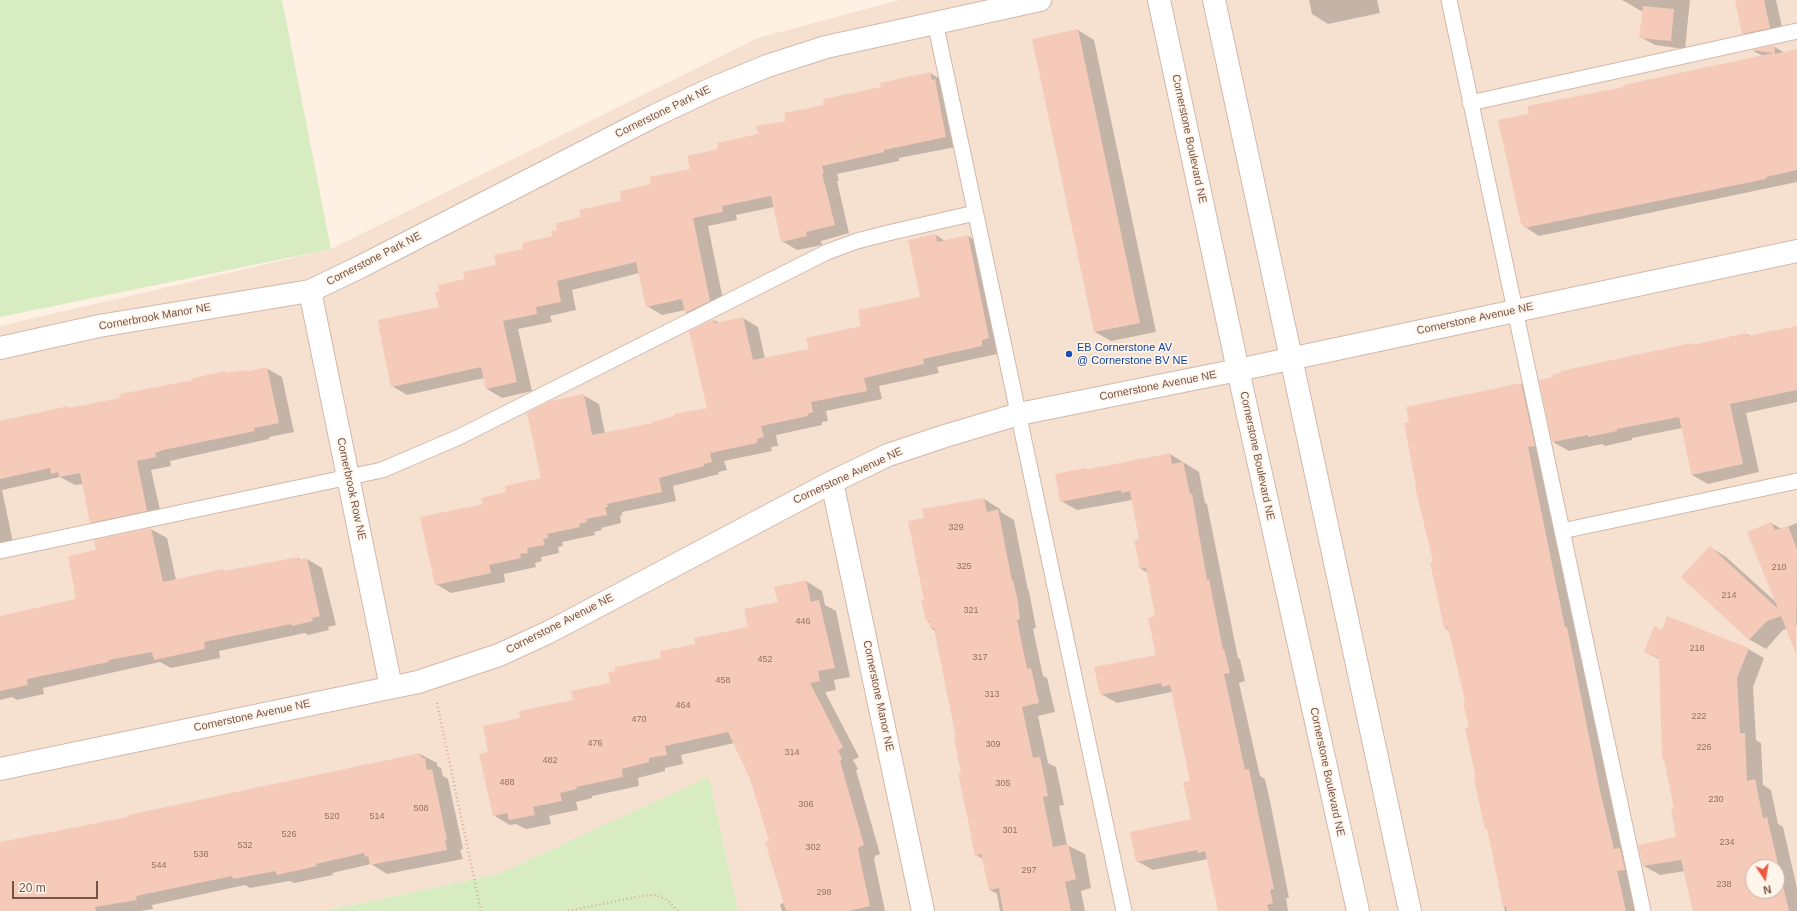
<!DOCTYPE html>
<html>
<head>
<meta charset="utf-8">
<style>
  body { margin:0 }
  #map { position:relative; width:1797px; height:911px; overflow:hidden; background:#fef0e3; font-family:Helvetica,sans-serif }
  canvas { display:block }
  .north { position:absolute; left:1745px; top:859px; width:40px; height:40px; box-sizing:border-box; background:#fff5ea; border:1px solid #c9b4a9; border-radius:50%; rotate:168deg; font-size:11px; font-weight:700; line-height:16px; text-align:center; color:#775347 }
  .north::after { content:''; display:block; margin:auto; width:14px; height:18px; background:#ef5540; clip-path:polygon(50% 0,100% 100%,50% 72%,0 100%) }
  .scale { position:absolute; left:12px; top:881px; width:86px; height:18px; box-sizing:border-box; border:2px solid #775347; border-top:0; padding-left:5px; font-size:12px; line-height:14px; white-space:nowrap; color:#775347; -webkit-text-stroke:3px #fff5ea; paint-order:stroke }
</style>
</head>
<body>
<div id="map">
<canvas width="1797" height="911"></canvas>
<div class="north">N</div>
<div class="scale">20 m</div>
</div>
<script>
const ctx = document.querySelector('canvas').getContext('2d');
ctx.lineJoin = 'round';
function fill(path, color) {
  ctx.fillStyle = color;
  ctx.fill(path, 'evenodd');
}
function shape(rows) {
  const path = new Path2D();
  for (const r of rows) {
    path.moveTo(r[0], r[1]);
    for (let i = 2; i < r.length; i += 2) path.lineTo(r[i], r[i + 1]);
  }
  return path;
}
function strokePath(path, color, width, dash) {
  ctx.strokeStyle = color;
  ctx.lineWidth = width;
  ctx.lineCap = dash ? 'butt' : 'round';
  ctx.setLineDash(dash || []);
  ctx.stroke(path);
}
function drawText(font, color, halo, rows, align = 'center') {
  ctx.font = font + ' Helvetica,sans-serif';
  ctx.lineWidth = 3.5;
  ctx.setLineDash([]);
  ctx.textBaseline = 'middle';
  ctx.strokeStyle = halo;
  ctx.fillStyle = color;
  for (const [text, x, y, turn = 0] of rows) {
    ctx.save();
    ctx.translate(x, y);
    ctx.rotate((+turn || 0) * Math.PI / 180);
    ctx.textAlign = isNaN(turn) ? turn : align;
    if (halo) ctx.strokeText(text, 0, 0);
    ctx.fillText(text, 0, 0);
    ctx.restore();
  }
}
fill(shape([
  [899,0,1797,0,1797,911,738,911,709,778,498,874,324,911,0,911,0,326,331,249,758,38],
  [1753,867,1777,867,1777,891,1753,891]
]), '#f6e1d1');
fill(shape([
  [0,0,282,0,331,249,0,317],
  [709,777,738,911,324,911,498,874]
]), '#d7ecc0');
fill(shape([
  [1309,0,1377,0,1380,13,1328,24,1312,14],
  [1622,0,1690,0,1685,49,1655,45,1640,37,1643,12],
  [1736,0,1776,0,1784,36,1757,41,1743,33],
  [1078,30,1094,40,1156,332,1111,341,1095,332,1033,40],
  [1773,46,1785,53,1797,50,1797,182,1539,236,1525,227,1522,223,1530,114,1625,87,1763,56,1753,51],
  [930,73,946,82,961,146,899,158,899,161,837,174,839,181,837,181,849,233,821,241,822,245,797,250,782,241,774,207,736,215,737,220,708,226,725,309,701,321,686,313,685,310,662,315,647,306,639,273,572,290,576,310,550,316,552,322,518,329,532,391,502,398,487,389,484,378,407,395,392,386,440,308,466,280,554,237,558,230,582,218,622,202,652,185,691,170,719,150,825,106,882,88,908,78],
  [936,235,945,241,968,236,983,245,997,354,937,367,939,373,879,386,882,399,826,411,828,421,822,422,822,425,776,435,778,446,771,447,772,451,724,461,727,470,718,472,719,474,673,486,676,501,622,512,622,515,620,516,621,523,601,528,602,530,594,532,595,535,562,542,563,546,558,547,559,553,541,557,542,561,535,563,536,567,504,574,505,582,451,593,436,584,484,505,542,479,583,395,599,404,605,434,654,424,708,409,714,320,719,323,743,318,758,327,765,359,810,350,921,298],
  [1797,327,1797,402,1746,413,1759,472,1708,484,1692,475,1682,428,1632,438,1632,440,1605,446,1602,444,1569,451,1553,442,1692,344,1694,345,1746,334,1750,336],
  [266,368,282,377,294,432,269,437,269,439,170,461,171,466,151,470,162,519,107,531,91,522,83,484,75,485,60,477,2,490,14,547,0,550,0,421,68,407,70,409,122,399,194,381,225,372,229,374,244,371,247,372],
  [1521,384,1535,392,1637,911,1505,911,1489,830,1486,828,1466,702,1450,631,1445,628,1434,563],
  [1170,454,1199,472,1205,503,1207,504,1210,519,1238,658,1240,659,1245,681,1239,683,1260,776,1265,779,1270,801,1289,898,1286,898,1288,911,1219,911,1208,859,1153,870,1137,861,1192,820,1192,781,1172,692,1117,703,1101,694,1157,656,1156,617,1148,573,1141,569,1140,540,1132,500,1077,510,1061,501,1085,469,1087,470],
  [984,499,1000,509,1001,512,1014,520,1028,590,1029,591,1036,628,1033,629,1043,676,1047,678,1055,712,1038,716,1048,763,1056,767,1064,805,1059,806,1067,845,1085,854,1091,888,1081,891,1085,911,1000,911,997,894,990,890,983,859,976,855,957,739,935,631,931,628,930,623,927,621,925,601,925,519],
  [1771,523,1782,529,1797,523,1797,625,1783,630,1766,649,1750,640,1682,577,1710,547,1726,557,1777,603],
  [151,529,167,538,176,580,223,570,226,572,298,558,301,560,307,559,322,568,336,625,328,627,329,630,308,635,305,633,219,651,220,658,171,668,160,662,43,688,44,694,17,700,12,697,0,700,0,617,77,599,98,551],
  [806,581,822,591,825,605,836,611,850,677,834,680,836,690,825,692,859,757,853,760,858,769,856,770,880,854,875,856,874,859,885,911,782,911,780,904,784,903,770,842,751,778,734,743,681,755,683,764,665,768,665,771,638,778,639,786,592,796,592,798,576,802,578,810,549,816,551,824,526,829,516,824,510,825,493,815,490,753,521,719,574,701,696,644,749,628],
  [1662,631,1748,649,1764,658,1753,687,1756,740,1761,743,1763,785,1771,790,1778,824,1783,827,1797,888,1797,911,1693,911,1685,871,1660,875,1644,866,1678,838,1661,660,1645,652],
  [1753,867,1777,867,1777,891,1753,891],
  [420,754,437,763,437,766,441,768,443,776,448,779,463,849,460,850,463,859,387,874,371,864,332,873,333,875,294,883,289,881,250,888,245,885,152,905,153,909,140,911,0,911,0,844,130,818]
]), '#0003');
fill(shape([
  [1735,0,1764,0,1770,28,1742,34],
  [1643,6,1674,9,1671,41,1639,38],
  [1078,29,1140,323,1094,332,1032,39],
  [1774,45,1775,54,1797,49,1797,170,1766,177,1766,179,1524,228,1523,223,1521,224,1498,120,1529,114,1527,106,1624,87,1624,85,1773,53,1751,50],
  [930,72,932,80,935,79,946,137,884,150,884,152,822,166,824,173,822,173,835,225,806,232,807,236,781,242,771,196,722,206,723,212,693,218,710,301,685,313,682,299,646,307,636,262,557,281,561,302,536,307,537,314,503,321,517,382,486,389,481,367,391,387,379,329,380,328,378,320,439,307,435,292,439,291,438,285,465,279,463,272,496,265,494,255,523,249,522,243,552,236,551,231,557,230,556,223,581,217,579,210,621,201,620,191,651,184,649,177,690,169,687,156,718,149,717,143,758,134,756,126,786,121,784,113,824,105,823,99,881,87,880,83],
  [936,234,937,242,968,235,989,338,982,340,982,346,923,359,924,364,864,378,867,391,811,402,813,412,807,414,808,416,761,426,764,437,757,439,757,443,710,453,712,462,704,464,704,466,659,478,662,492,607,504,608,507,605,507,607,515,586,519,587,522,579,524,580,527,547,534,548,538,543,539,545,545,527,548,528,553,520,554,521,558,489,565,491,573,435,585,420,517,483,504,481,498,506,492,505,486,541,478,527,413,550,401,584,394,592,435,653,423,652,422,674,416,674,414,707,408,689,331,714,319,715,323,743,317,753,360,809,349,806,338,861,326,858,310,920,297,908,240],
  [1797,326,1797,390,1730,404,1743,464,1692,475,1679,417,1617,429,1617,431,1588,437,1588,435,1552,442,1539,380,1553,377,1553,374,1561,373,1561,371,1692,343,1693,345,1746,333,1747,336],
  [267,367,279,423,254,428,255,431,163,450,155,453,156,457,137,461,147,511,90,523,80,473,59,477,58,472,51,474,50,468,0,479,0,421,68,406,68,408,120,398,120,394,193,380,193,378,226,371,226,373,244,370,245,372],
  [1521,383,1535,446,1528,447,1565,627,1567,627,1600,791,1614,849,1620,848,1625,870,1617,871,1626,911,1507,911,1506,906,1503,907,1487,828,1485,829,1474,780,1476,779,1465,728,1469,727,1463,702,1465,701,1448,628,1444,628,1430,563,1433,562,1415,486,1416,485,1404,423,1409,422,1406,407],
  [1170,453,1172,464,1183,462,1190,494,1192,494,1207,580,1209,579,1223,650,1224,649,1230,673,1224,674,1245,770,1249,769,1274,889,1270,890,1273,903,1267,905,1269,911,1218,911,1205,851,1198,853,1197,850,1136,862,1130,832,1191,819,1183,782,1190,781,1170,685,1162,687,1161,683,1100,695,1094,667,1156,655,1148,618,1155,616,1146,568,1140,569,1134,540,1139,539,1130,491,1121,493,1121,490,1060,502,1055,474,1085,468,1085,470],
  [984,498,987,512,998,509,1012,581,1013,580,1018,602,1020,619,1017,620,1027,669,1031,668,1039,703,1022,707,1033,758,1040,757,1048,796,1043,797,1053,847,1068,844,1076,879,1065,882,1071,911,1003,911,999,888,989,890,981,854,975,856,969,825,958,773,961,773,954,739,956,738,934,628,930,629,929,621,926,621,921,600,924,600,908,521,924,518,922,509],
  [1771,522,1775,530,1788,526,1797,549,1796,654,1781,616,1767,621,1749,640,1681,577,1710,546,1778,609,1747,532],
  [151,528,163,582,223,569,224,571,298,557,298,560,307,558,320,616,312,618,313,621,292,626,291,624,204,642,205,649,154,660,152,652,108,660,109,662,27,679,28,685,0,691,0,616,76,599,68,556,96,550,94,540],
  [806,580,811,602,819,600,835,668,818,671,820,681,810,683,843,747,838,751,842,759,840,761,864,845,859,847,858,849,870,906,849,911,786,911,765,842,769,841,750,779,728,732,665,746,667,755,649,758,649,762,622,769,623,777,576,787,577,789,560,793,562,801,533,807,535,815,509,820,507,813,493,816,479,754,488,752,483,726,520,718,519,711,573,700,571,691,610,683,608,672,615,671,615,667,661,658,660,651,695,644,694,638,748,627,744,609,778,602,774,587],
  [1667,616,1749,648,1737,678,1740,733,1745,733,1747,781,1755,779,1763,818,1767,817,1789,911,1693,911,1681,860,1643,866,1638,845,1676,837,1671,809,1674,809,1664,759,1662,759,1659,658,1644,652,1654,626,1662,630],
  [1753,867,1777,867,1777,891,1753,891],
  [420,753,422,758,425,758,427,770,432,769,447,840,445,840,447,850,370,865,368,856,365,857,364,853,316,864,317,866,277,875,276,871,233,879,232,876,136,896,137,900,95,907,96,911,0,911,0,842,128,817,128,815]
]), '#f5cab9');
const service = shape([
  [1449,0,1643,911],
  [935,22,1124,911],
  [1470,103,1797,31],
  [1562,531,1797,481],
  [0,551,382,470,459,437,827,252,857,241,888,233,975,213]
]);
const minor = shape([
  [310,291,391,687],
  [0,348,99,326,310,291,360,267,654,116,711,89,767,66,826,47,1040,0],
  [832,482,923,911],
  [0,769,418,682,499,655,549,632,832,482,888,455,945,436,1019,414,1238,370]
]);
const tertiary = shape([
  [1159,0,1238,370,1358,911],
  [1214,0,1410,911],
  [1238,370,1797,251]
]);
strokePath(service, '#d2b8ab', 17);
strokePath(minor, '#d2b8ab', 24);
strokePath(tertiary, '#d2b8ab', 24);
strokePath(shape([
  [437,703,481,911],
  [568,911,641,896,656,895,667,900,678,911]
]), '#daad9c', 2.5, [1, 3]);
strokePath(service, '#fff', 15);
strokePath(minor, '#fff', 22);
strokePath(tertiary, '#fff', 22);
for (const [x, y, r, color] of [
  [1069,354,4,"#1a4fb4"]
]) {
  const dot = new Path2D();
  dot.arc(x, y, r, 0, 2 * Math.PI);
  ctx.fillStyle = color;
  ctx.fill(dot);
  strokePath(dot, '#fff5ea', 1.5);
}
drawText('9px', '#967164', null, [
  ["329",956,528],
  ["325",964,567],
  ["210",1779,568],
  ["214",1729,596],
  ["321",971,611],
  ["446",803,622],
  ["218",1697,649],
  ["317",980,658],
  ["452",765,660],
  ["458",723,681],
  ["313",992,695],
  ["464",683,706],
  ["222",1699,717],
  ["470",639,720],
  ["476",595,744],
  ["309",993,745],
  ["226",1704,748],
  ["314",792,753],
  ["482",550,761],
  ["488",507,783],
  ["305",1003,784],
  ["230",1716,800],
  ["306",806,805],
  ["508",421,809],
  ["520",332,817],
  ["514",377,817],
  ["301",1010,831],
  ["526",289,835],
  ["234",1727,843],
  ["532",245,846],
  ["302",813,848],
  ["538",201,855],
  ["544",159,866],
  ["297",1029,871],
  ["238",1724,885],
  ["298",824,893]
]);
drawText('11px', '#775347', '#fff5ea', [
  ["Cornerstone Park NE",663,112,-26],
  ["Cornerstone Boulevard NE",1189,139,78],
  ["Cornerstone Park NE",374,259,-27],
  ["Cornerbrook Manor NE",155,317,-10],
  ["Cornerstone Avenue NE",1475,319,-12],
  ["Cornerstone Avenue NE",1158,386,-11],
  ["Cornerstone Boulevard NE",1257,456,78],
  ["Cornerstone Avenue NE",848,476,-25],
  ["Cornerbrook Row NE",351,489,78],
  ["Cornerstone Avenue NE",560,624,-27],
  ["Cornerstone Manor NE",878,696,78],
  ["Cornerstone Avenue NE",252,716,-12],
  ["Cornerstone Boulevard NE",1327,772,78]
]);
drawText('11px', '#164399', '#fff5ea', [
  ["EB Cornerstone AV",1077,348],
  ["@ Cornerstone BV NE",1077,361]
], 'left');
</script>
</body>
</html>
